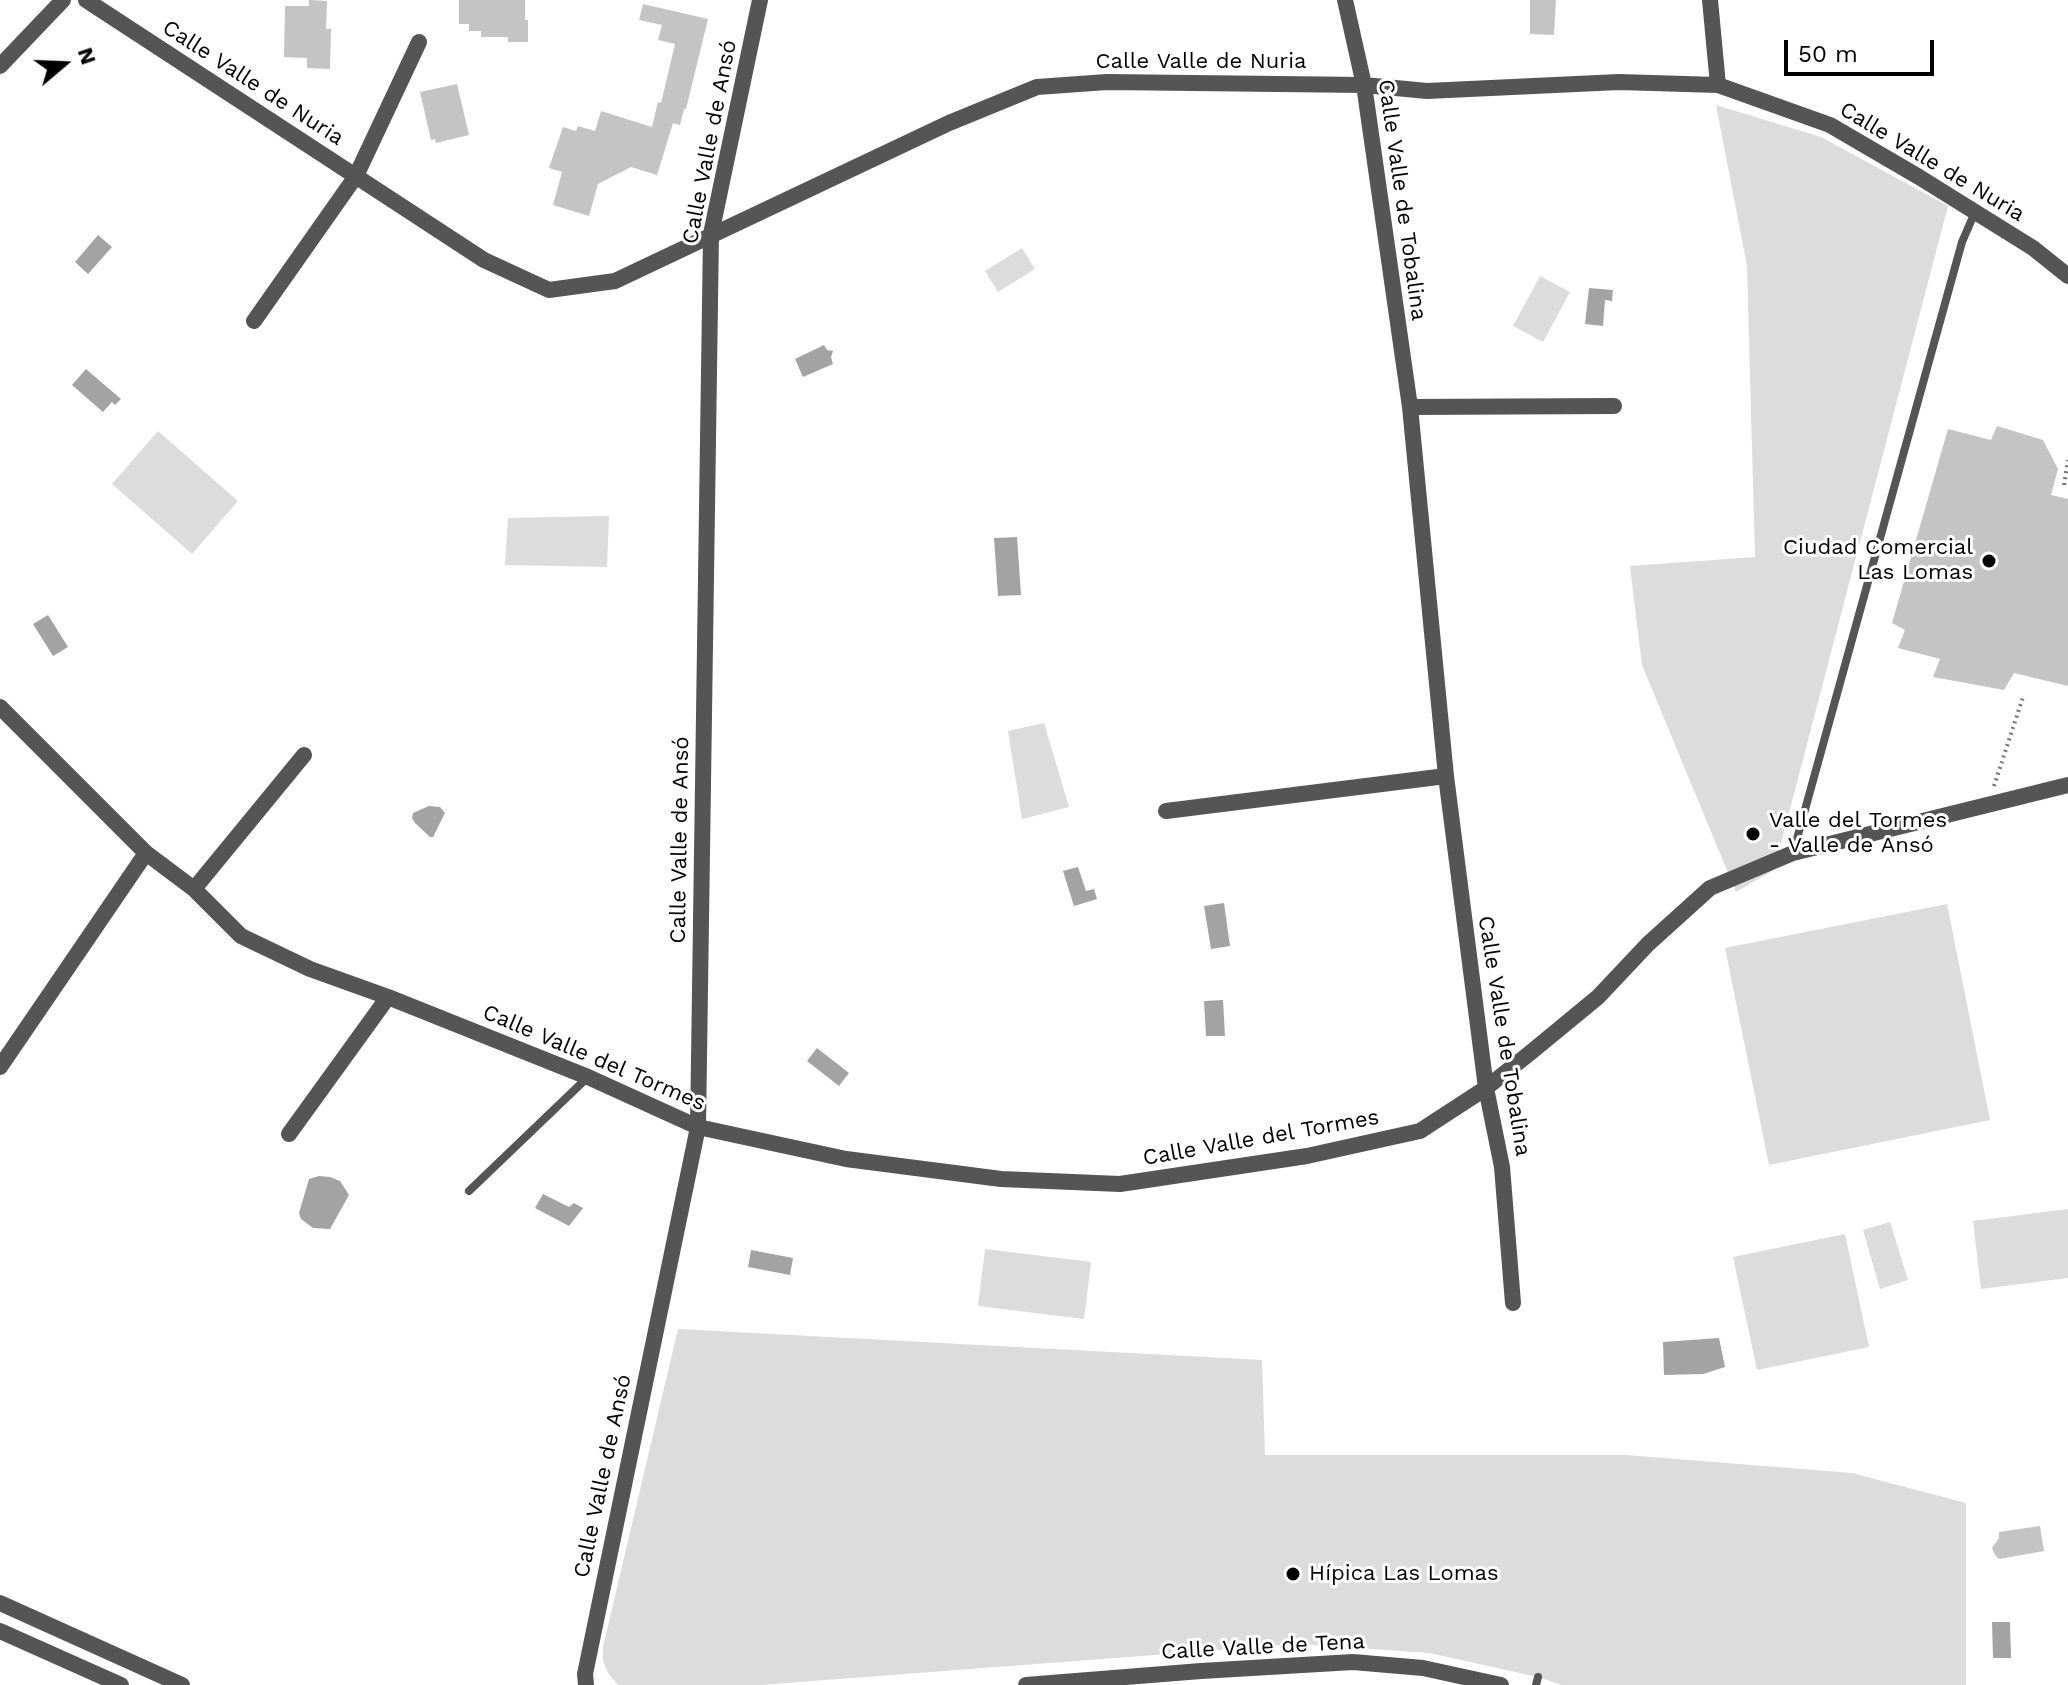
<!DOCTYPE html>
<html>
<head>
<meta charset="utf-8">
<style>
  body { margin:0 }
  #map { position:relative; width:2068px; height:1685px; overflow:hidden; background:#fff; font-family:"Work Sans",sans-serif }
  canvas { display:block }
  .north { position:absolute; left:24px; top:24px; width:80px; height:80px; -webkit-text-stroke:6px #fff; paint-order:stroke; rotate:71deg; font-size:22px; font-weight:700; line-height:32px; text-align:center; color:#000 }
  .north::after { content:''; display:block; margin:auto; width:28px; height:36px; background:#000; clip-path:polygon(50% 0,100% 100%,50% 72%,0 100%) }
  .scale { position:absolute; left:1784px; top:40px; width:150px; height:36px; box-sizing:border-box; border:4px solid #000; border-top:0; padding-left:10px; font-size:24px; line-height:28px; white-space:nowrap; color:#000; -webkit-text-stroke:6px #fff; paint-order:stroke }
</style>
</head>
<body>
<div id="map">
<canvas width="2068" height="1685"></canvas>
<div class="north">N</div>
<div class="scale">50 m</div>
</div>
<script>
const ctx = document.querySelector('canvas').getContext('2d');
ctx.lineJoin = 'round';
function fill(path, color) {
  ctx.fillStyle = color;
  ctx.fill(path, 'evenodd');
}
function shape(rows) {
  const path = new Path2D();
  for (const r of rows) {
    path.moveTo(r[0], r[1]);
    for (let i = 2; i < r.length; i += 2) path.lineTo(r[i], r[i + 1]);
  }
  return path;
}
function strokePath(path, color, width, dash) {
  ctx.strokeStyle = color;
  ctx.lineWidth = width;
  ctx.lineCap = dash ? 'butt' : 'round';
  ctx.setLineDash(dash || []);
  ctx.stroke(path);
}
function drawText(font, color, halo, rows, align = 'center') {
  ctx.font = font + ' "Work Sans",sans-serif';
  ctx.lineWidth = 6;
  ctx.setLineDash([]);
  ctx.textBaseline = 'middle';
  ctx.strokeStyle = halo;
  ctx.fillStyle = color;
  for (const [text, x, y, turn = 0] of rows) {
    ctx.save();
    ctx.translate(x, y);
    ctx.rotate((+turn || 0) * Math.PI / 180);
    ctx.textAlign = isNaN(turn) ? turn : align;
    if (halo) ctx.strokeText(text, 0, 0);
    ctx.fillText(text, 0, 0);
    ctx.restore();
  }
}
fill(shape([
  [1716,105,1821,137,1948,206,1774,870,1736,892,1642,665,1630,566,1755,557,1747,266],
  [1022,248,1035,269,998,292,985,271],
  [1540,276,1570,292,1543,342,1513,326],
  [158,431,238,501,192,554,112,484],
  [609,516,607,567,505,565,508,518],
  [1044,723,1069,807,1022,819,1008,731],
  [1947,904,1990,1120,1769,1165,1725,948],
  [2068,1209,2068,1278,1981,1289,1973,1221],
  [1890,1222,1908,1280,1880,1289,1863,1230],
  [1845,1234,1869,1347,1757,1370,1733,1257],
  [985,1249,1091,1262,1084,1319,978,1306],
  [678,1329,1262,1360,1265,1455,1626,1455,1852,1473,1966,1503,1966,1685,1562,1685,1538,1677,1429,1653,1299,1644,760,1685,618,1685,608,1673,603,1661,603,1647]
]), '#dcdcdc');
fill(shape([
  [98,235,112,247,88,274,75,262],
  [1589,288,1613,290,1612,301,1605,300,1603,326,1585,324],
  [824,345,827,350,833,351,831,357,833,364,803,377,795,359],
  [86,369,121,399,115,405,112,402,103,412,72,385],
  [1017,537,1021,595,998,596,994,538],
  [48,615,68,647,53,656,33,624],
  [429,806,440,807,445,813,433,837,430,837,415,823,412,818,413,813],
  [1078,867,1086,891,1094,889,1097,899,1074,906,1063,871],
  [1224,903,1230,946,1211,949,1204,906],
  [1223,1000,1225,1036,1206,1036,1204,1001],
  [817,1048,849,1073,839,1086,807,1061],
  [319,1176,330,1177,340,1181,349,1195,330,1229,313,1228,301,1219,299,1213,309,1179],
  [543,1194,569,1207,574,1203,583,1208,569,1226,535,1208],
  [751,1250,793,1258,790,1275,748,1267],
  [1719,1338,1725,1367,1703,1374,1664,1375,1663,1342],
  [1992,1622,2010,1622,2011,1658,1993,1658]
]), '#a3a3a3');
fill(shape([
  [309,0,327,1,326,29,331,29,330,69,307,68,307,58,284,57,285,6,309,6],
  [459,0,525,0,525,20,528,20,528,42,508,42,508,37,481,37,481,31,469,31,469,24,459,24],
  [1530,0,1556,0,1554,35,1530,34],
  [643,4,708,19,686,109,684,109,680,125,673,123,657,175,631,167,598,184,589,216,553,205,562,172,549,168,563,127,576,131,578,126,595,131,601,111,652,127,658,102,661,103,675,44,658,40,662,25,639,20],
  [457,84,469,135,436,143,435,139,431,140,420,92],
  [1997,426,2043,440,2058,469,2051,495,2068,499,2068,686,2014,673,2004,690,1933,677,1940,659,1898,648,1905,630,1892,623,1948,429,1991,440],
  [2040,1526,2044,1551,1999,1559,1995,1555,1992,1548,1999,1538,1999,1532]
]), '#c4c4c4');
strokePath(shape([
  [2064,485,2068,460],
  [1994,786,2023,697]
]), '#777', 4, [2, 4]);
strokePath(shape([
  [1793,853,1962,242,1975,212],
  [469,1191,588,1077],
  [1536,1685,1538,1677]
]), '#555', 8);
strokePath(shape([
  [86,0,484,260,549,290,615,281,949,123,1037,87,1107,82,1364,85,1427,91,1619,82,1718,85,1830,125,1919,177,2033,248,2068,276],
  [1345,0,1364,85,1410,407,1446,776,1486,1088,1502,1167,1513,1303],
  [1710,0,1718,85],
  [0,66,63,0],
  [254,321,356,176,419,42],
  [1410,407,1614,406],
  [0,707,146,853,194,889,241,936,310,969,388,997,588,1077,698,1127,846,1159,1001,1179,1120,1184,1307,1156,1420,1131,1486,1088,1530,1053,1598,997,1648,944,1710,888,1793,853,2068,785],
  [1166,811,1446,776],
  [194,889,304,755],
  [0,1067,146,853],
  [289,1134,388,997],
  [0,1603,182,1685],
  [0,1631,121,1685],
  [586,1685,585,1674,698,1127,711,234,760,0],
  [1026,1685,1201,1671,1353,1662,1423,1668,1501,1685]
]), '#555', 16);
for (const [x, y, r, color] of [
  [1989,561,8,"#000"],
  [1753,834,8,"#000"],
  [1293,1574,8,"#000"]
]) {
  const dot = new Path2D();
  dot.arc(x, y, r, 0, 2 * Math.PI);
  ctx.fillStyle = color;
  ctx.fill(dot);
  strokePath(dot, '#fff', 3);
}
drawText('22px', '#000', '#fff', [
  ["Calle Valle de Nuria",1201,62],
  ["Calle Valle de Nuria",253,83,33],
  ["Calle Valle de Ansó",710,142,-79],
  ["Calle Valle de Nuria",1932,162,31],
  ["Calle Valle de Tobalina",1402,200,82],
  ["Calle Valle de Ansó",680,840,-89],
  ["Calle Valle de Tobalina",1504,1036,81],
  ["Calle Valle del Tormes",594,1058,23],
  ["Calle Valle del Tormes",1261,1138,-10],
  ["Calle Valle de Ansó",603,1476,-78],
  ["Calle Valle de Tena",1263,1647,-3]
]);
drawText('22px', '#000', '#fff', [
  ["Ciudad Comercial",1973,548,"right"],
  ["Las Lomas",1973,573,"right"],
  ["Valle del Tormes",1769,821],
  ["- Valle de Ansó",1769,846],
  ["Hípica Las Lomas",1309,1574]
], 'left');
</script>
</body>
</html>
